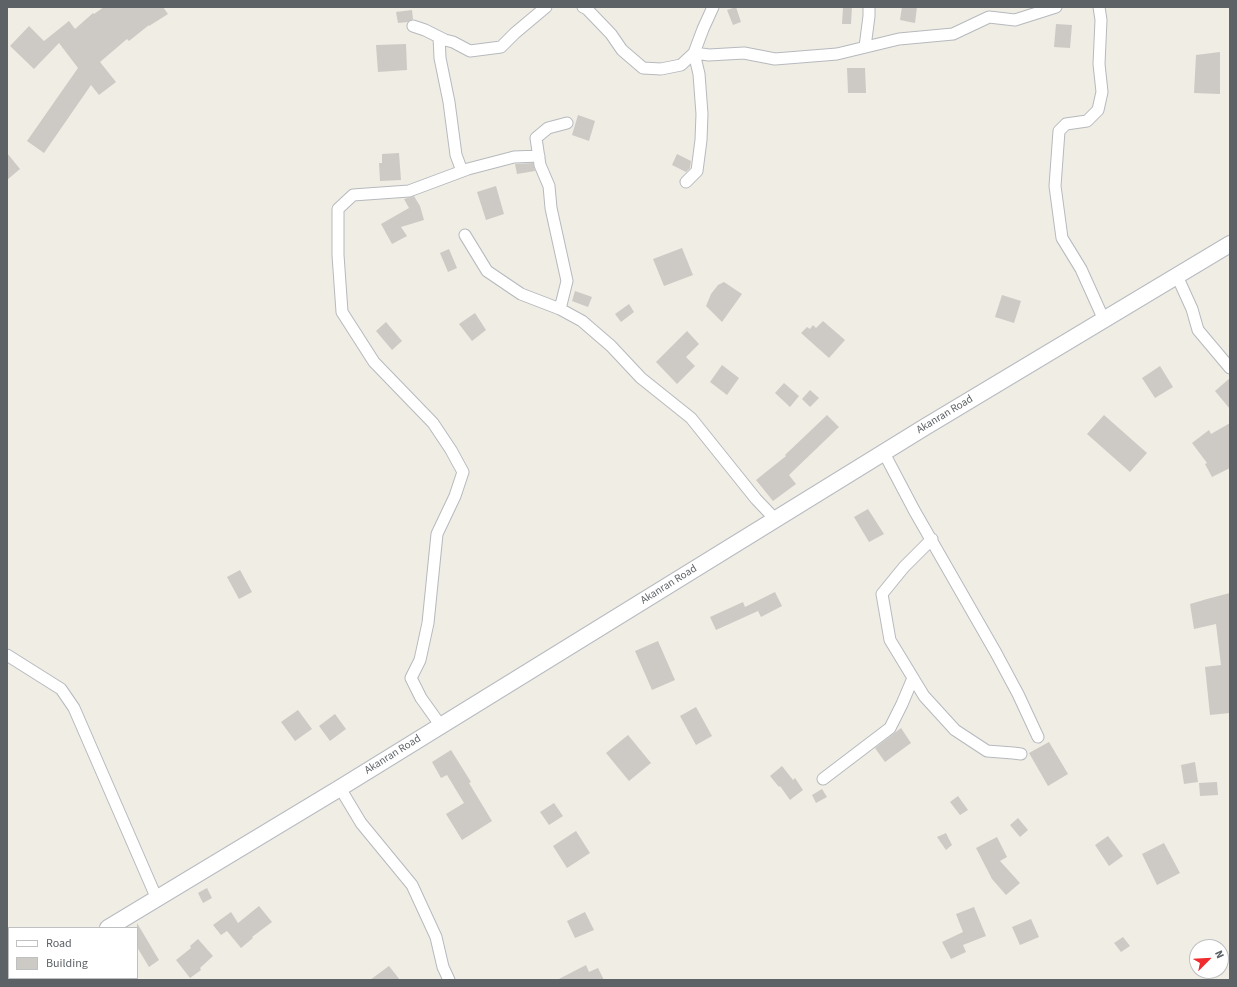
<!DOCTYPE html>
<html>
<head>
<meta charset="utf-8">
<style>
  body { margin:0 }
  #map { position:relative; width:1237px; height:987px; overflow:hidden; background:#f0ede5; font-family:"Source Sans 3",sans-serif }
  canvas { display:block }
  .frame { position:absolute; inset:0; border:8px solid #5d6266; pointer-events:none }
  .legend { position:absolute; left:8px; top:927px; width:130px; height:52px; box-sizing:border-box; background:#fff; border:1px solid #bec0c2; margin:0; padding:5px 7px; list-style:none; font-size:12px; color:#5d6266 }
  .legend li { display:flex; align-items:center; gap:8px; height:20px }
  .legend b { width:20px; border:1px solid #bec0c2 }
  .north { position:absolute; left:1189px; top:939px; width:40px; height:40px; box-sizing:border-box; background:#fff; border:1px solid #bec0c2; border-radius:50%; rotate:66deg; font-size:11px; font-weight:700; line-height:16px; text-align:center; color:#5d6266 }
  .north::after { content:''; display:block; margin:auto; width:14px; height:18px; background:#f02b2e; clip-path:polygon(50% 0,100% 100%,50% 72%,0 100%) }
</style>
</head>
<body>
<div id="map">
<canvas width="1237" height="987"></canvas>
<div class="frame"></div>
<ul class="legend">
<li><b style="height:5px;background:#fff"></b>Road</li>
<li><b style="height:11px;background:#cdc9c4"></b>Building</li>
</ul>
<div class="north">N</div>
</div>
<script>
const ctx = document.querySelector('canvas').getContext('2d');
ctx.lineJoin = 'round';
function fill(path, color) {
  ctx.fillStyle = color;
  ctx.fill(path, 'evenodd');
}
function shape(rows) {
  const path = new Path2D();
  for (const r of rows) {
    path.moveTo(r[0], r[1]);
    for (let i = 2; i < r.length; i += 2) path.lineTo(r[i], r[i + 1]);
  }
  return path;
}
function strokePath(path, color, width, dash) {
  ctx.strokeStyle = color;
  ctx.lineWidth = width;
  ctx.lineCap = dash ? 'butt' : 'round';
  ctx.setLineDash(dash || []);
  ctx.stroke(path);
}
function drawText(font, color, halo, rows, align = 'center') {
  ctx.font = font + ' "Source Sans 3",sans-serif';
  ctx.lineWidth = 3.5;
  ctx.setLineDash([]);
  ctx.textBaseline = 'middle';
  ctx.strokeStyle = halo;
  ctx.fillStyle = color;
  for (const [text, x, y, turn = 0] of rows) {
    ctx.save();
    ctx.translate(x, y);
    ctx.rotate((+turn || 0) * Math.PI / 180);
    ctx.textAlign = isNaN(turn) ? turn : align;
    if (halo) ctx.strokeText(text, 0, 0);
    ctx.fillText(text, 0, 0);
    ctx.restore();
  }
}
fill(shape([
  [104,7,163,7,168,14,149,26,149,25,129,41,127,39,100,62,116,82,99,95,91,85,44,153,27,141,78,68,59,43,34,69,10,46,29,26,44,41,69,21,75,29,93,13,94,14],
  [736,7,741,22,733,25,727,10],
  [843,7,852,7,851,24,842,24],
  [902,7,917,7,915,23,900,20],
  [412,10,413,19,408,22,398,23,396,12],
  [1056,24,1072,25,1070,48,1054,47],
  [406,44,407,70,378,72,376,45],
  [1220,52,1220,94,1194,93,1196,55],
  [847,68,865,68,866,93,848,93],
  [578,115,595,121,589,141,572,135],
  [7,153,20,169,7,180],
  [399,153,401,180,380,181,379,163,382,163,382,154],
  [677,154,691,161,690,168,686,172,672,165],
  [533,163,535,171,517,174,515,164],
  [496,186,504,214,486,220,477,192],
  [414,196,420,206,424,220,401,227,407,236,392,244,381,224,409,208,404,199],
  [682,248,693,275,664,286,653,259],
  [449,249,457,268,448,272,440,253],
  [724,282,742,294,722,322,706,306,711,294,718,285],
  [575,291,592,297,588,307,572,301],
  [1002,295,1021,301,1014,323,995,317],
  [629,304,634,312,621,322,615,314],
  [475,313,486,330,472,341,459,324],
  [823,321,845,340,829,358,801,333,807,327,810,329,813,325,816,328],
  [386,322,402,341,392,350,376,331],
  [687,331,699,344,686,357,695,366,677,384,656,362],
  [722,365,739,378,727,395,710,382],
  [1160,366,1173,387,1155,398,1142,378],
  [1230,378,1230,409,1215,391],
  [784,383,799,396,790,407,775,393],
  [810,390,819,398,810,407,802,399],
  [827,415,839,427,789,475,796,484,773,501,756,480,786,456,785,455],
  [1104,415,1147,453,1130,472,1087,434],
  [1230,423,1230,468,1212,477,1205,464,1207,463,1192,443,1209,430,1211,434],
  [868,509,884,534,869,542,854,517],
  [240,570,252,592,239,599,227,577],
  [775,592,782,606,761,617,758,611,716,630,710,617,743,602,745,607],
  [1230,593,1230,713,1210,715,1205,667,1221,665,1216,624,1194,629,1190,604,1207,599],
  [658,641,675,680,652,690,635,651],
  [696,707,712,736,696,745,680,716],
  [298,710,312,729,295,741,281,722],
  [335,714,346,729,330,741,319,726],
  [901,728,911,743,885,762,875,748],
  [628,735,651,763,629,781,606,753],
  [1049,742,1068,774,1048,786,1029,753],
  [451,750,471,782,469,783,492,821,462,840,446,814,464,803,447,775,441,778,432,762],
  [1195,762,1198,782,1184,784,1181,765],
  [782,766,793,780,795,778,803,790,790,800,780,786,779,787,770,776],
  [1217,782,1218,795,1200,796,1199,783],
  [822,789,827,797,816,803,812,795],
  [958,796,968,810,960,815,950,802],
  [554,803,563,816,549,825,540,812],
  [1018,818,1028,830,1020,837,1010,825],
  [576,831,590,853,567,868,553,846],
  [946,833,952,845,946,850,937,837],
  [1108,836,1123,856,1109,866,1095,845],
  [997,837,1007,857,1000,861,1020,883,1006,895,992,879,976,848],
  [1164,843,1180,873,1157,885,1142,854],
  [207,888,212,898,203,903,198,893],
  [259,906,272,922,252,937,253,938,241,948,227,931,221,935,213,925,231,912,238,923],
  [974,907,986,936,963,945,966,952,951,959,942,942,963,932,956,914],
  [585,912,594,930,575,938,567,921],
  [1031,919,1039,937,1020,945,1012,927],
  [137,923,159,960,149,967,137,947],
  [1123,937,1130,946,1121,952,1114,943],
  [198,939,213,956,200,968,201,970,190,978,176,960,191,948,190,946],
  [586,965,589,972,598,968,604,980,557,980],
  [389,966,400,980,370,980]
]), '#cdc9c4');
const street = shape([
  [583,7,587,9,611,34,622,50,643,68,661,69,681,65,694,53,709,55,744,53,775,59,837,54,899,39,953,34,989,17,1015,20,1056,7],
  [1099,7,1101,20,1099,64,1102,92,1098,110,1087,121,1066,124,1059,131,1055,186,1062,238,1081,269,1104,320],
  [413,26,425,30,445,40,453,42,470,51,501,47,515,33,546,7],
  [439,37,440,58,449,102,456,155,462,171],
  [865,47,869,16,869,7],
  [686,182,697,171,701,140,702,114,699,74,694,53,703,29,713,7],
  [465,235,487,271,521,294,560,309,582,321,611,346,641,378,691,418,756,499,775,519],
  [1177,276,1192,309,1198,330,1230,368],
  [560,309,567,281,551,208,549,186,540,165,536,138,548,128,567,123],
  [884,453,914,510,996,653,1018,694,1038,737],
  [932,539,904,567,882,594,890,640,924,696,955,730,987,751,1013,753,1021,754],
  [7,655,61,689,74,708,157,899],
  [441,726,421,698,411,678,420,660,428,623,437,534,455,496,463,472,451,450,433,423,374,362,342,312,338,255,338,209,353,195,409,191,468,169,514,157,539,156],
  [823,779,890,728,902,704,913,678],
  [340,788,361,823,412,885,436,937,443,967,449,980],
  [83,978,83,980]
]);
const secondary = shape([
  [108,928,340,788,925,427,1230,244],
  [22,980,25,978]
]);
strokePath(street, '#b6b9bd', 13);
strokePath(secondary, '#b7bbc0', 18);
strokePath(street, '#fff', 11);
strokePath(secondary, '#fff', 16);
drawText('11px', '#5d6266', '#fff', [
  ["Akanran Road",945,415,-31],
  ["Akanran Road",669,585,-32],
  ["Akanran Road",393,755,-32]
]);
</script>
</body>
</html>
